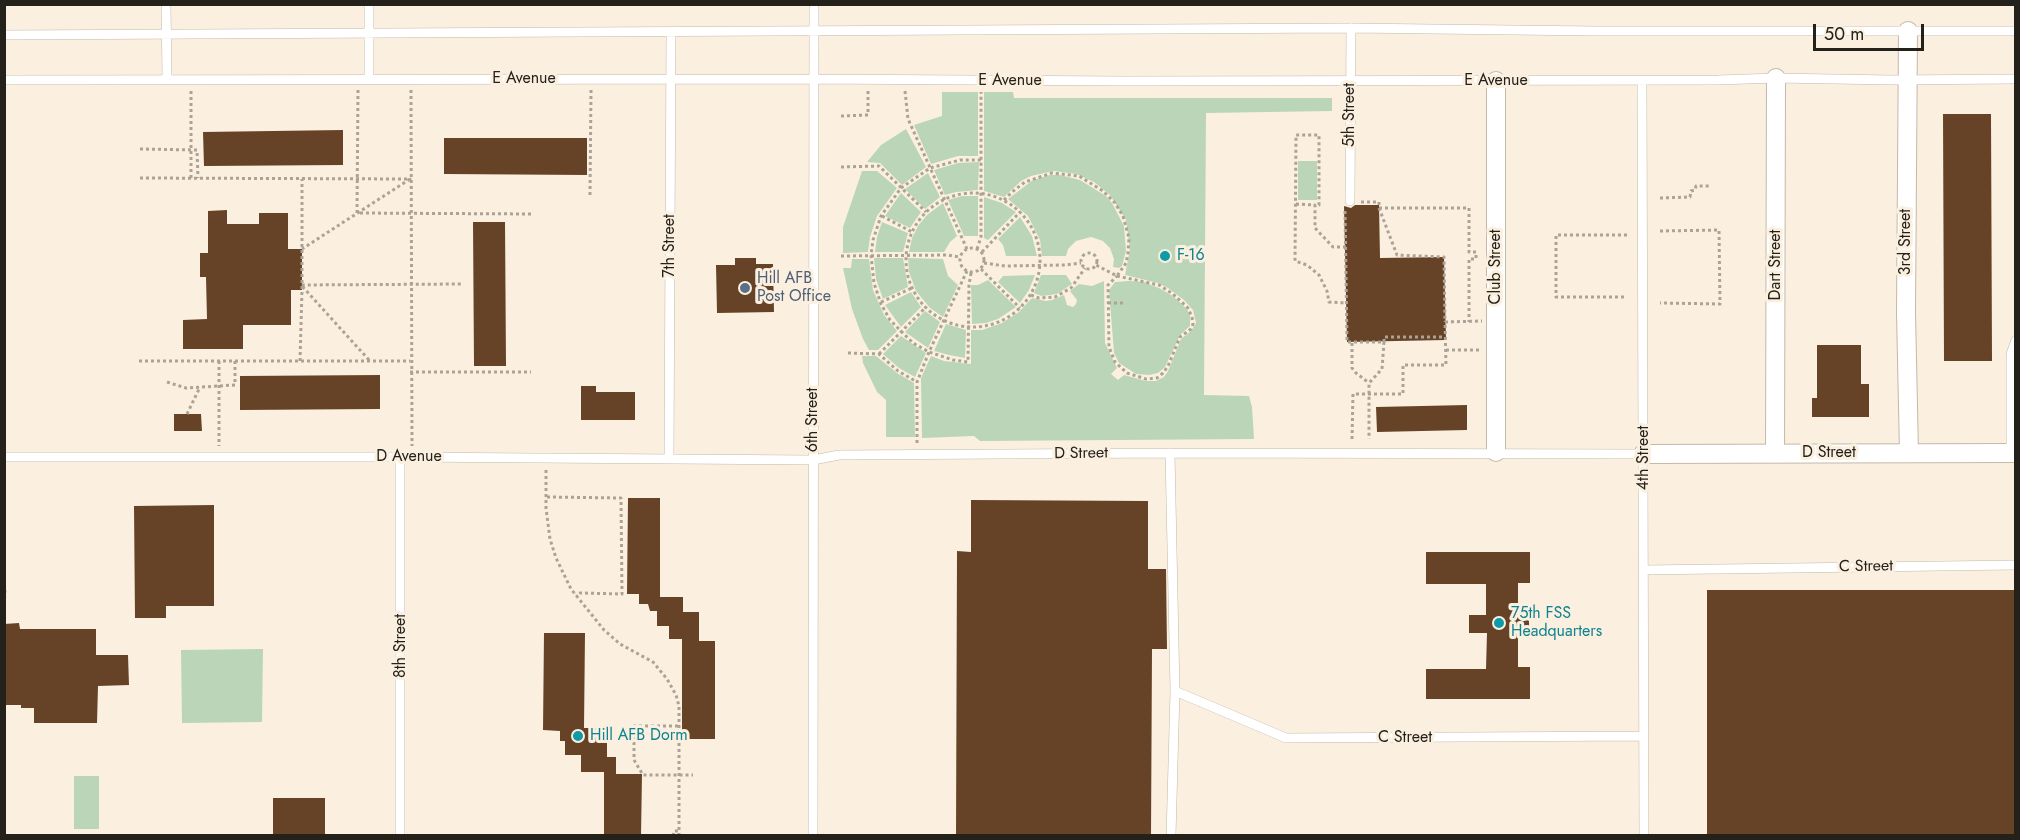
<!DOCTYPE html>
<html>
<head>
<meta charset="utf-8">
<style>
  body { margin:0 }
  #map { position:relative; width:2020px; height:840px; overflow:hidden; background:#fbf0e0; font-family:Jost,sans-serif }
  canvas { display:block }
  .frame { position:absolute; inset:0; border:6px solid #24201a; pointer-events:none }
  .scale { position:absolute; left:1813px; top:24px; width:111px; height:27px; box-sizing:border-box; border:3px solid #24201a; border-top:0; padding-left:8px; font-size:18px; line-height:21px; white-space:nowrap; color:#24201a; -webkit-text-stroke:4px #fbf0e0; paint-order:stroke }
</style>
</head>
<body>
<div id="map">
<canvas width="2020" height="840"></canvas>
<div class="frame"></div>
<div class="scale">50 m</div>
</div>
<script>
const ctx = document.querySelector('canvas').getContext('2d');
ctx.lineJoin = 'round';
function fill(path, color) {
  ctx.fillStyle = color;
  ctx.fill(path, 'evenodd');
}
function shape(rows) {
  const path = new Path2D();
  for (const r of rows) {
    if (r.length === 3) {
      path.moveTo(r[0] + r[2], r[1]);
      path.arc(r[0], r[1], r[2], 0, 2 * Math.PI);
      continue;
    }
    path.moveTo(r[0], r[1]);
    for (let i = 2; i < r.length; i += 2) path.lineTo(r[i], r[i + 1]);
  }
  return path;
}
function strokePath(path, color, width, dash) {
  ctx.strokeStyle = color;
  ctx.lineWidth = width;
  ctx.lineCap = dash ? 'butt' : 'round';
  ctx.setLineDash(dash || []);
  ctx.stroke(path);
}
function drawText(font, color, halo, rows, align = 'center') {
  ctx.font = font + ' Jost,sans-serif';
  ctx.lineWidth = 6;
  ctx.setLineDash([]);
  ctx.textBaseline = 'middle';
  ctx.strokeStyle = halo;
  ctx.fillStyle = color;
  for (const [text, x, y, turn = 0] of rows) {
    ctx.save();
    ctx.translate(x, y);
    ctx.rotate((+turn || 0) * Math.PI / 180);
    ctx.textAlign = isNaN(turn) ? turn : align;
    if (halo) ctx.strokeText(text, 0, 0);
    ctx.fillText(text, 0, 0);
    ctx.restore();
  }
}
fill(shape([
  [942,92,978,92,978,156,958,156,931,164,914,125,942,116],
  [984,92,1013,92,1014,98,1332,98,1332,111,1206,113,1204,395,1249,396,1252,407,1254,439,980,441,974,436,922,438,921,378,931,356,944,361,971,364,971,330,982,330,1002,323,1019,312,1032,298,1046,301,1052,300,1064,295,1067,305,1073,307,1076,304,1077,300,1070,291,1079,284,1092,286,1104,281,1105,343,1117,368,1111,374,1118,380,1124,375,1146,381,1156,381,1164,377,1168,371,1181,339,1191,331,1196,323,1193,310,1184,300,1168,288,1158,283,1125,275,1130,249,1126,220,1110,195,1094,182,1076,174,1054,171,1031,176,1021,181,1004,197,984,191],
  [906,129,926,167,902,185,880,163,867,162,881,145],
  [1298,161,1317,161,1317,200,1298,200],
  [979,162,978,190,956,192,945,195,934,170,958,163],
  [862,171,877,171,897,188,877,216,870,237,868,252,843,253,843,227],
  [928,173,940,197,925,209,905,189],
  [1050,175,1060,175,1080,180,1106,196,1112,203,1124,226,1126,251,1122,266,1119,268,1113,267,1114,259,1110,248,1103,241,1091,237,1076,241,1068,249,1066,256,1042,256,1040,240,1028,216,1008,199,1033,180],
  [901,193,921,212,910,228,885,216],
  [962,196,978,196,978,236,964,236,948,200],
  [984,197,1002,203,1016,212,988,240,984,238],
  [943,203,957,236,950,242,944,252,909,252,912,238,918,226,927,215],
  [1020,217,1032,236,1037,256,1006,256,1003,245,998,239],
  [882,222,908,233,903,252,875,252,877,237],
  [874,258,903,258,908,287,883,299,876,279],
  [908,258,943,259,948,276,958,285,943,317,930,308,916,291,909,272],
  [852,259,869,259,873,290,884,315,897,331,878,350,869,350,863,339,852,309,843,268,851,268],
  [1035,275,1029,290,1020,303,998,282,1003,276],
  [1041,275,1066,275,1072,284,1057,294,1042,296,1036,294,1034,293],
  [988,280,1016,307,998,319,986,323,972,324,971,285,978,285],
  [1129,281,1144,282,1159,288,1173,296,1187,309,1190,315,1190,326,1180,335,1165,367,1158,373,1149,375,1136,374,1119,363,1114,353,1109,290,1115,282],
  [911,292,921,307,901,327,885,305],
  [925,311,940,322,928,348,905,332],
  [946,324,966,330,965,358,949,355,934,351],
  [901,336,926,353,915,377,899,368,883,354],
  [862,356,876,356,897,373,914,383,915,437,886,437,886,400,877,392,863,363],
  [263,649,262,722,182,723,181,650],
  [74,776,99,776,99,829,74,829]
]), '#bbd5b8');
fill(shape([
  [1943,114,1991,114,1992,361,1944,361],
  [343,130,343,165,204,166,203,132],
  [444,138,587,138,587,175,444,174],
  [1355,205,1379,205,1380,258,1444,257,1446,340,1347,342,1344,206,1351,208],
  [227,210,227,224,259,224,259,213,288,213,288,249,302,249,302,290,291,290,291,325,243,325,243,349,183,349,183,320,207,319,206,277,200,277,200,253,208,253,208,211],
  [473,222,505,222,506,366,474,366],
  [735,258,756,258,756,264,773,264,774,312,717,313,716,265,735,265],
  [1817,345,1861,345,1861,384,1869,384,1869,417,1812,417,1812,398,1817,398],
  [380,375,380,409,240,410,240,376],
  [581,386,596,386,596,392,635,392,635,420,581,420],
  [1467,405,1467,430,1377,432,1376,407],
  [174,414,201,414,202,431,174,431],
  [628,498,660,498,660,597,683,597,683,612,699,612,699,641,715,641,715,739,682,739,682,639,669,639,669,626,657,626,657,611,650,611,648,604,639,604,639,594,627,594],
  [971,500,1148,501,1148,569,1166,569,1167,649,1152,649,1151,836,956,836,957,551,971,552],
  [214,505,214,606,166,606,166,618,135,618,134,506],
  [1426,552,1530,552,1530,583,1518,583,1518,613,1529,613,1529,632,1518,632,1518,667,1530,667,1530,699,1426,699,1426,669,1486,669,1487,633,1469,633,1469,615,1486,615,1486,584,1426,584],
  [1707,590,2016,590,2016,836,1707,836],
  [19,623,20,629,96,629,96,655,128,655,129,685,98,686,97,723,34,723,34,708,21,708,21,705,4,705,4,624],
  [544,633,585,633,584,728,596,728,596,741,607,741,607,757,616,757,616,774,642,774,641,836,604,836,604,772,581,772,581,755,565,755,565,741,560,741,560,731,543,730],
  [273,798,325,798,325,836,273,836]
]), '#664326');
const service = shape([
  [166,4,167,79],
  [369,4,369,79],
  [4,35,1351,28,1594,31,2016,31],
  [4,80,814,79,1123,81,1718,80,1776,78,1892,80,2016,79],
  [1642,81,1644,836],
  [1350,201,1351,28],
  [1170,453,1175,691,1171,836],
  [2011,453,2011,354,2016,340],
  [4,457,400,457,813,460,839,455,1170,453,1643,454],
  [400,457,400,836],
  [669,459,671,32],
  [1644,570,2016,565],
  [1175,691,1286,738,1644,736],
  [813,836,814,4]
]);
const minor = shape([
  [1908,31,1906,313,1909,453],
  [1496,81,1496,452],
  [1775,453,1776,78],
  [1643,454,2016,453]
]);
strokePath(service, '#c3b8a9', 10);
strokePath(minor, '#c3b8a9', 20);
strokePath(shape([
  [358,90,357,213,532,214],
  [411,90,412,446],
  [905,91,908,119,967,249],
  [841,116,868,115,868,90],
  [140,149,197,150,198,178],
  [841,167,879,166,926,212],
  [140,178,410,179,302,249],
  [191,178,191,90],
  [973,260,67],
  [590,195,591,90],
  [1660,198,1690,197,1691,191,1695,190,1696,186,1711,186],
  [1004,200,1012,192,1025,182,1052,173,1079,176,1103,191,1115,203,1123,216,1129,238,1128,253,1126,263,1117,276,1096,265],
  [1361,202,1379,202,1379,208,1469,208,1469,252,1476,252,1476,259,1469,259,1469,322],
  [1296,204,1315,205],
  [1379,208,1397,255,1444,257,1445,322],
  [1345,211,1347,342,1384,342,1382,369,1369,383,1369,439],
  [882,216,912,232],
  [1660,231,1719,230,1720,304,1660,303],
  [1627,235,1556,235,1556,297,1627,297],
  [1346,247,1333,247,1315,228,1315,205,1319,205,1319,135,1296,135,1295,261,1307,265,1319,275,1327,291,1329,302,1346,303],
  [972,260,12],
  [977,249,981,237,981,92],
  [982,252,1020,212],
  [1089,261,8],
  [841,256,948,255,960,257],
  [984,263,1005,266,1065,265,1081,263],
  [981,269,1020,308],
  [971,273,969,285,968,362,953,360,929,352,913,343,890,320,881,304,874,283,871,255,873,240,881,216,901,188,930,168,960,160,981,160],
  [1117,276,1159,285,1173,294,1188,308,1192,317,1193,324,1191,329,1180,337,1168,366,1163,373,1157,378,1146,379,1127,373,1115,362,1109,347,1108,285,1117,276],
  [1031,295,1039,298,1055,297,1071,288,1085,268],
  [881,302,912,288],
  [1108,303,1123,303],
  [1384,342,1384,337,1445,337],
  [1352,343,1352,368,1356,373,1369,383],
  [1446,350,1482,350],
  [848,353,879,354,898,371,917,382],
  [879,354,926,307],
  [369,360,301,285,462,284],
  [139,361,410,361],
  [219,361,219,446],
  [300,361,302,290,302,179],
  [410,372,531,372],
  [167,382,186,388,235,385,235,361],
  [187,414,200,387],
  [1352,439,1353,394,1403,394,1403,365,1446,365,1445,322,1482,321],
  [917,443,917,382,929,352,967,271],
  [546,470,546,508,550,539,556,558,571,589,604,630,620,644,653,662,667,679,676,695,679,706,679,836],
  [547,497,621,498,622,594,580,593,576,595],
  [4,611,5,589],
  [678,726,634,726,634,760,643,775,693,775],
  [673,836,674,831,679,831]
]), '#aba397', 3, [3, 3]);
strokePath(service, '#fff', 9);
strokePath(minor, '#fff', 18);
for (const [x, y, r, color] of [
  [1165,256,6,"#0f9aa8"],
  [745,288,6,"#5c6f8a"],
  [1499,623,6,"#0f9aa8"],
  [578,736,6,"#0f9aa8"]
]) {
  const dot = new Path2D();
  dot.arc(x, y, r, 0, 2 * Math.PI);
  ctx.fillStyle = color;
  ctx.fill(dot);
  strokePath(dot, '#fbf0e0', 2);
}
drawText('16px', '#24201a', '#fbf0e0', [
  ["E Avenue",524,79],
  ["E Avenue",1010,81],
  ["E Avenue",1496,81],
  ["5th Street",1350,115,-90],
  ["3rd Street",1906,242,-90],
  ["7th Street",670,246,-90],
  ["Dart Street",1776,265,-90],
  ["Club Street",1496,267,-90],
  ["6th Street",813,420,-90],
  ["D Street",1829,453],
  ["D Street",1081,454,-1],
  ["D Avenue",409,457],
  ["4th Street",1644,458,-90],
  ["C Street",1866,567,-1],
  ["8th Street",401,646,-90],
  ["C Street",1405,738]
]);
drawText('16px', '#0d838f', '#fbf0e0', [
  ["F-16",1177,256],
  ["75th FSS",1511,614],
  ["Headquarters",1511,632],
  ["Hill AFB Dorm",590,736]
], 'left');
drawText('16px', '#4e5e75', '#fbf0e0', [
  ["Hill AFB",757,279],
  ["Post Office",757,297]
], 'left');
</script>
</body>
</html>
